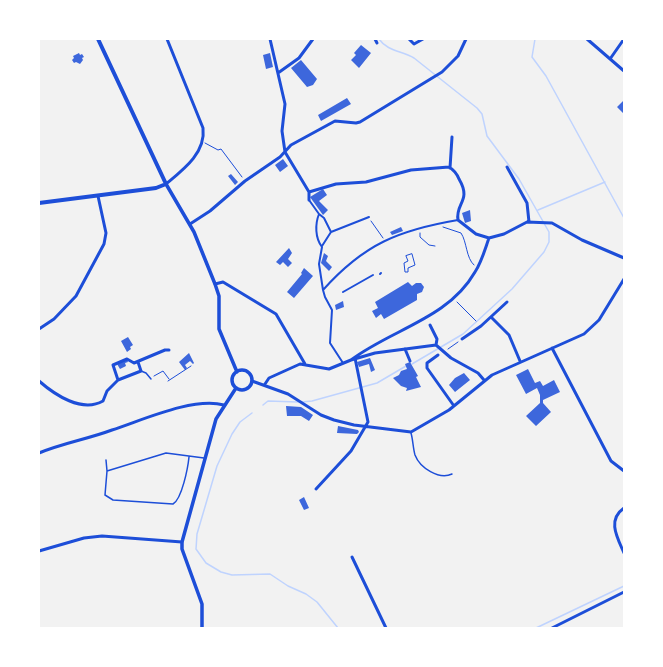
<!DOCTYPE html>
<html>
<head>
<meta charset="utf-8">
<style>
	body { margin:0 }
	#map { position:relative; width:663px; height:667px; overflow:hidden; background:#f2f2f2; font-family:"Alegreya Sans",sans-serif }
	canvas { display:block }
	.frame { position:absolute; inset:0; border:40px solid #fff; pointer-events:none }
</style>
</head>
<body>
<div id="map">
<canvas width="663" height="667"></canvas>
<div class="frame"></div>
</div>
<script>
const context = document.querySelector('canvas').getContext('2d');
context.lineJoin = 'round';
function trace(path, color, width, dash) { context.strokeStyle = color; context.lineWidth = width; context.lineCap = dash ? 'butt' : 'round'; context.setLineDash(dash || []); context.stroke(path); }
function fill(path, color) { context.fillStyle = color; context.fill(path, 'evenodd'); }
trace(new Path2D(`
	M379,39C387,51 402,51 414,58L477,108L482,114L487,136L519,179L549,232V242L544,252L512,289L463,334L412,364
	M535,39L532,57L546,76L624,218
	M538,210L605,182
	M302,402L312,401L377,383L406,366
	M263,405L268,401L298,402
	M252,413L240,422L232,434L217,466L197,534L196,549L206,563L221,572L232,575L270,574L288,586L306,594L317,602L338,628
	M536,628L624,586`), '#bfd3fe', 1.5);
fill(new Path2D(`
	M361,45L371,53L359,68L351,60L356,55L354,53Z
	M79,53L80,55L82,54L84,57L82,58L83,60L80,64L76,62L74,63L72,60L74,58L73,56Z
	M270,53L273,67L266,69L263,55Z
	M301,60L317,79L313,85L307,87L291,68Z
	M347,98L351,104L321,121L318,115Z
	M624,100V114L617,107Z
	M283,159L288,166L280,172L275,165Z
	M231,174L238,182L235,185L228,176Z
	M323,189L327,195L319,201L328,210L323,215L310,197Z
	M470,210L471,221L465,223L462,213Z
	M401,227L403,231L392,235L390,232Z
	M289,248L292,253L288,259L292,263L288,267L283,262L280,265L276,262Z
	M324,253L328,256L326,261L332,267L329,271L321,263Z
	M304,268L313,276L294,298L287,292L302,274L301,273Z
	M408,282L412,286L416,283H421L424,287L422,292L417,294V300L384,319L381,314L376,318L372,311L378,308L375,302Z
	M343,301L344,307L336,310L335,305Z
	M128,337L133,345L130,347L131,349L127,352L121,341Z
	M189,353L194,363L193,364L190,361L185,365L187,368L185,370L179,362Z
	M370,358L375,370L371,372L369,364L359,367L357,362Z
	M127,359L128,362L125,363L126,366L120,369L117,364Z
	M410,362L418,376L416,377L421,387L406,391L407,388L401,386L393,378L399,375L401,371L407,369L405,364Z
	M528,369L535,383L540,381L543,386L554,380L560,392L543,400V403L551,412L536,426L526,416L540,403V395L537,388L526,394L516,375Z
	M464,373L470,380L455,392L449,385L455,378Z
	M286,406L301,407L313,415L309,421L301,416H287Z
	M338,426L358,430L359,432L357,434L337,433Z
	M304,497L309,508L304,510L299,500Z`), '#3d67dc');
trace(new Path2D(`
	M205,143L218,150L221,149L242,177
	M371,221L383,238
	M443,227L461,233C467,242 466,258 474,265
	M420,233V237L429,245L435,246
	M412,254L415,265L408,268V272H405L404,263L408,261L406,256Z
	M457,302L476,321
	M448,349L458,342
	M154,376L163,371L169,379
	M168,381L191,366`), '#1d4ed8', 1);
trace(new Path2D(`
	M141,371L146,373L151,379
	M411,433C413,440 413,448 415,455C420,468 439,480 452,474
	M189,457C188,467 182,499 173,504L113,500L105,495L107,471L166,453L204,458
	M106,460L107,471`), '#1d4ed8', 1.5);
trace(new Path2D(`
	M309,200L319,214C315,224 315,238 322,247L319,264L323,290L325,297L332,310L330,343L343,363
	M319,214L324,218L331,232L322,246
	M331,232L369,217
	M380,274L381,273
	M323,290C364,244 399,230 458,220
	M343,292L373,275`), '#1d4ed8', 2);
trace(new Path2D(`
	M270,39L285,104L282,131L285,152
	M375,39L377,43
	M409,39L414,44L423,39
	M587,39L624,71
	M610,59L624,39
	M278,73L299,58L313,39
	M285,152L309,192
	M507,167L527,203L529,222
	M450,168L452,137
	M166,184C183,170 206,153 203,128L167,39
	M309,192L336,184L366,182L411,170L449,167C454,170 457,174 459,179C472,201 455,203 458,220L476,234L489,238L504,234L527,222L552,223L582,240L624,258
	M309,200V192
	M190,224L210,211L245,181L280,157L291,145L335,121L356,123L360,122L442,72L458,56L466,39
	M215,284L223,282L276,314L305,364
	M491,317L509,335L520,361
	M430,325L437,339L436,345
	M39,329L54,319L76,296L104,244L106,233L98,196
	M462,339L481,326L507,302
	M436,345L451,358L478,373L484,380
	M552,348L611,461L624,471
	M405,349L410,361
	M438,355L427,363V368L454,406
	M351,360C392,329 448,319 475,272C482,261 485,249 489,238
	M118,380L113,365L127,359L134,363L165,350H169
	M39,381C55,395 82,413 103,401L107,391L118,380L141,371L138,362
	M252,381L288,394L321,415L334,420L354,425L411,432L449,410L492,375L584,334L599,320L624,279
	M265,384L269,378L300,364L329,369L351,360L375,353L436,345
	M39,453C63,443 88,439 112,430C143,420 192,397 224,405
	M316,489L351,451L368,422L355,358
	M624,508C607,520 617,537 624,553
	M39,551L84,538L102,536L182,542
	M352,557L386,628
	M552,628L624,592`), '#1d4ed8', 3);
trace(new Path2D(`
	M166,184L194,232L215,284L219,296V329L237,372
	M232 380a10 10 0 1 1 20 0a10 10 0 1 1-20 0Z
	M202,628V604L182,549V542L216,419L236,388`), '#1d4ed8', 3.5);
trace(new Path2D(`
	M39,203L156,188L166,184L98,39`), '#1d4ed8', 4);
</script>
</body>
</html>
